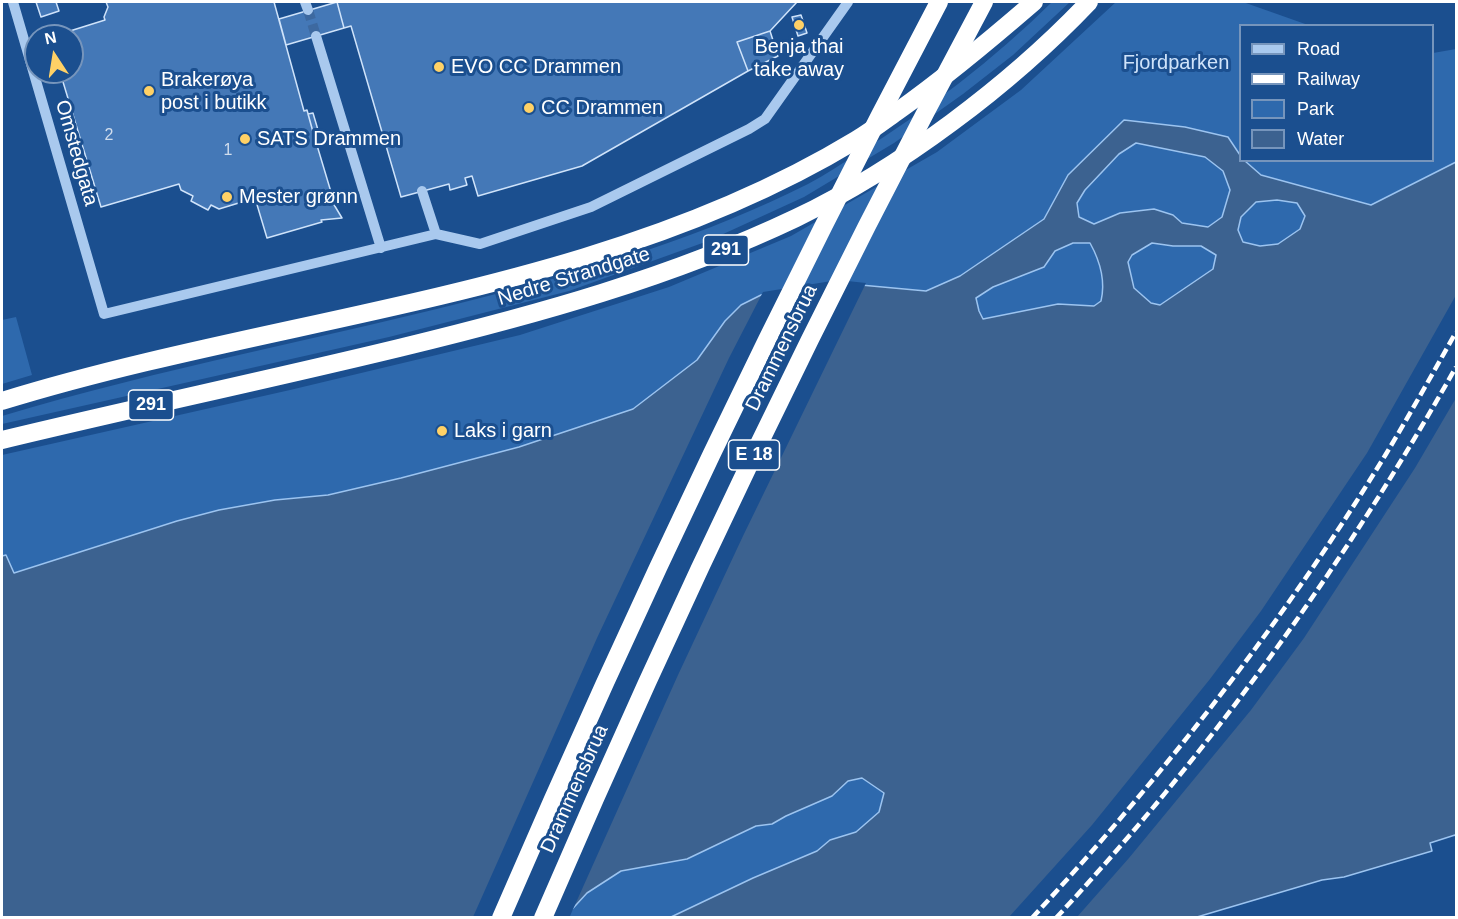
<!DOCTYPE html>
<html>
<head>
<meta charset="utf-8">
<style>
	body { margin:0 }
	#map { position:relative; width:1458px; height:919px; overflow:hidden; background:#1b4f8f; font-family:Arial,sans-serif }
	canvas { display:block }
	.frame { position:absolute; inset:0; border:3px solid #fff; pointer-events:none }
	.legend { position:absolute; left:1239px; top:24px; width:195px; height:138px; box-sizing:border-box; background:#1b4f8f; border:2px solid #7695bc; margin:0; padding:8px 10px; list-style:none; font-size:18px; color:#fff }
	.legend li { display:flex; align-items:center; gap:12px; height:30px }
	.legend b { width:30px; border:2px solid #7695bc }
	.north { position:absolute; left:24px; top:24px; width:60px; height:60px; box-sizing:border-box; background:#1b4f8f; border:2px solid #7695bc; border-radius:50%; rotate:348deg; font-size:16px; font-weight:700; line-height:24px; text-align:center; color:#fff }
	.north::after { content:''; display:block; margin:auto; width:21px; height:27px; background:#ffd166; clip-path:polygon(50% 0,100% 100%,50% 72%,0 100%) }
</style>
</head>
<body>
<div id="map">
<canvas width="1458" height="919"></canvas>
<div class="frame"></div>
<ul class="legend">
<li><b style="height:8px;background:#a9c9ee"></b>Road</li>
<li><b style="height:8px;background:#fff"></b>Railway</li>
<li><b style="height:16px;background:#2e69ad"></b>Park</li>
<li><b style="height:16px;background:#3c6290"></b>Water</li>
</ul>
<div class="north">N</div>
</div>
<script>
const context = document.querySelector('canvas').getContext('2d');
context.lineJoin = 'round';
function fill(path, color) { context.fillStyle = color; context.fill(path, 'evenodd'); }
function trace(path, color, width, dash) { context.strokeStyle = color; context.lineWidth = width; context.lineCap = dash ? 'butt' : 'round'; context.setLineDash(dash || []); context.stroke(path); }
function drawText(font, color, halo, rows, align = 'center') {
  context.font = font + ' Arial,sans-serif'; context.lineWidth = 6; context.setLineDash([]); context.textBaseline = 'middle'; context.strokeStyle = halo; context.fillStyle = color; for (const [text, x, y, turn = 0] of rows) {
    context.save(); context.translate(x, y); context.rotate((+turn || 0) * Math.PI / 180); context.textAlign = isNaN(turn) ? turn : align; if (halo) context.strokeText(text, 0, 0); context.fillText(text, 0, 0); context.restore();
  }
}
fill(new Path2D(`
	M1052,2H1070L1013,55L963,94L894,143L804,197L708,241L569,291L389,337L2,424V416C161,368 327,338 488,296C598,268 707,235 808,184C825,175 841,164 857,154C928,110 993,60 1052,2Z
	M1116,2H1243L1308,25L1240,26V155L1228,137L1185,127L1124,120L1068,175L1044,219L960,276L926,291L900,290L725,321L697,360L633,409L519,447L401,478L328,495L275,501L219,510L177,521L13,573L6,555L2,556V455L290,390L520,335L669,287L791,236L937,152L1021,90Z
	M1456,49V162L1371,205L1261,175L1245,161L1432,160L1433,53Z
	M1136,143L1205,157L1223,171L1230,190L1222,217L1208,227L1182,223L1173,215L1154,209L1120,213L1094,224L1079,217L1077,203L1085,190L1119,154Z
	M1277,200L1297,203L1305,216L1300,229L1278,244L1260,246L1243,242L1238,230L1241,217L1256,202Z
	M1073,243H1090C1100,261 1106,280 1101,301L1094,306L1058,304L983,319L979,311L976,298L993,287L1044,267L1055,251Z
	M1152,243L1173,246H1201L1216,254L1213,269L1160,305L1151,303L1135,288L1128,262L1132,255Z
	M16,317L32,375L2,384V320Z
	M862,778L884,793L879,812L856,832L830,840L817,851L753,878L671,917L565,918L587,893L621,871L687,859L756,826L772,824L786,816L832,796L848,781Z`), '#2e69ad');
const water = new Path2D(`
	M1124,120L1185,127L1228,137L1240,155V160L1245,161L1261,175L1371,205L1456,162V837L1455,835L1430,843L1432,851L1344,877L1322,880L1197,917H671L753,878L817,851L830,840L856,832L879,812L884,793L862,778L848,781L832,796L786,816L772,824L756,826L687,859L621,871L587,893L565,917H2V556L6,555L14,573L177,521L219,510L275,500L328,495L401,478L519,447L633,409L697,360L725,321L741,305L761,295L839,283L926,291L960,276L1044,219L1068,175ZM1136,143L1205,157L1223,171L1230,190L1222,217L1208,227L1182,223L1173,215L1154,209L1120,213L1094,224L1079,217L1077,203L1085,190L1119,154ZM1277,200L1297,203L1305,216L1300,229L1278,244L1260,246L1243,242L1238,230L1241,217L1256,202ZM1073,243H1090C1100,261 1106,280 1101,301L1094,306L1058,304L983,319L979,311L976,298L993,287L1044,267L1055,251ZM1152,243L1173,246H1201L1216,255L1213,269L1160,305L1151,303L1134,288L1128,262L1132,255Z`);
fill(water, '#3c6290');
trace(water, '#9cc4f0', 1.5);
fill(new Path2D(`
	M838,280L866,283L743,536L678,675L570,916L569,918L473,917L597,638L729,358L763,292Z
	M1456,295V398L1415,468L1304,638L1251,710L1129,858L1077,917H1009L1092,825L1210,679L1261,611L1367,453Z`), '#1b4f8f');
const building = new Path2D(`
	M36,2H56L59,11L41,17Z
	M106,2H274L304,111L307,110L313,132L334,202L333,203L342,218L321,220L322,222L267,238L255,198L219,209L211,205L208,210L191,201L193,196L181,190L179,184L101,207L60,72H72V36H54L105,20L104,17L108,7Z
	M337,2H797L770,31L737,42L748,71L582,166L478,196L472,176L465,178L467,185L450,190L449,184L401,197L351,26L344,28Z
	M337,2L344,28L286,45L279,19Z
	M801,15L807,33L798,36L792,17Z
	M770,31L778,56L748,71L737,42Z
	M313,113L318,130L313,132L308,114Z`);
fill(building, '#4478b7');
trace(building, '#cfe3fa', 1.5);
trace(new Path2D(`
	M308,10L316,36`), '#3d69a0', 10, [10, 5]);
trace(new Path2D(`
	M13,2L104,314L436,234L480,244L591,207L749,129L765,119L848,2
	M305,2L308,10
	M316,36L381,248
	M422,191L436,234`), '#a9c9ee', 10);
trace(new Path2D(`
	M2,401C284,314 599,296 856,140C871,131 884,121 898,111C946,77 990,40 1034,2
	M2,440C134,408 267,380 399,348C535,315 670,278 796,218C900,168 1010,85 1089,2`), '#fff', 18);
trace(new Path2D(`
	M1032,918C1164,775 1285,620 1386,454C1410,414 1433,373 1456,332
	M1056,918C1211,751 1345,564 1456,367`), '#fff', 4.5, [10, 4.5]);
trace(new Path2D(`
	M501,918C635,607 781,301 939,2
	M543,918C677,606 824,300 984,2`), '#fff', 18);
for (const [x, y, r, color] of [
	[799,25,6,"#ffd166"],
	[439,67,6,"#ffd166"],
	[149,91,6,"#ffd166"],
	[529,108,6,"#ffd166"],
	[245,139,6,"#ffd166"],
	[227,197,6,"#ffd166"],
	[442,431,6,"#ffd166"]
]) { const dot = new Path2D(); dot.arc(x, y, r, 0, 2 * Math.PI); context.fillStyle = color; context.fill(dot); trace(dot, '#1b4f8f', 2); }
drawText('16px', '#d0dded', null, [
	["2",109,136],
	["1",228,151]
]);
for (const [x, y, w] of [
	[726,250,45],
	[151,405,45],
	[754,455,51]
]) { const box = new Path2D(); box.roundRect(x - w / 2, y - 15, w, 30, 4.5); context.fillStyle = '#1b4f8f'; context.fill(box); trace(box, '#fff', 1.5); }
drawText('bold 18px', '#fff', null, [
	["291",726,250],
	["291",151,405],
	["E 18",754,455]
]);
drawText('20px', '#fff', '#1b4f8f', [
	["Benja thai",799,47,"center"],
	["take away",799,70,"center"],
	["EVO CC Drammen",451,67],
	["Brakerøya",161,80],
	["post i butikk",161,103],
	["CC Drammen",541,108],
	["SATS Drammen",257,139],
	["Mester grønn",239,197],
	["Laks i garn",454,431]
], 'left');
drawText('20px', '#cfe3fa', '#1b4f8f', [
	["Fjordparken",1176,63]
]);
drawText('20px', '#fff', '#1b4f8f', [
	["Omstedgata",76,153,74],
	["Nedre Strandgate",574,277,-17],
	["Drammensbrua",782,348,-64],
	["Drammensbrua",575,789,-66]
]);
</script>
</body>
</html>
